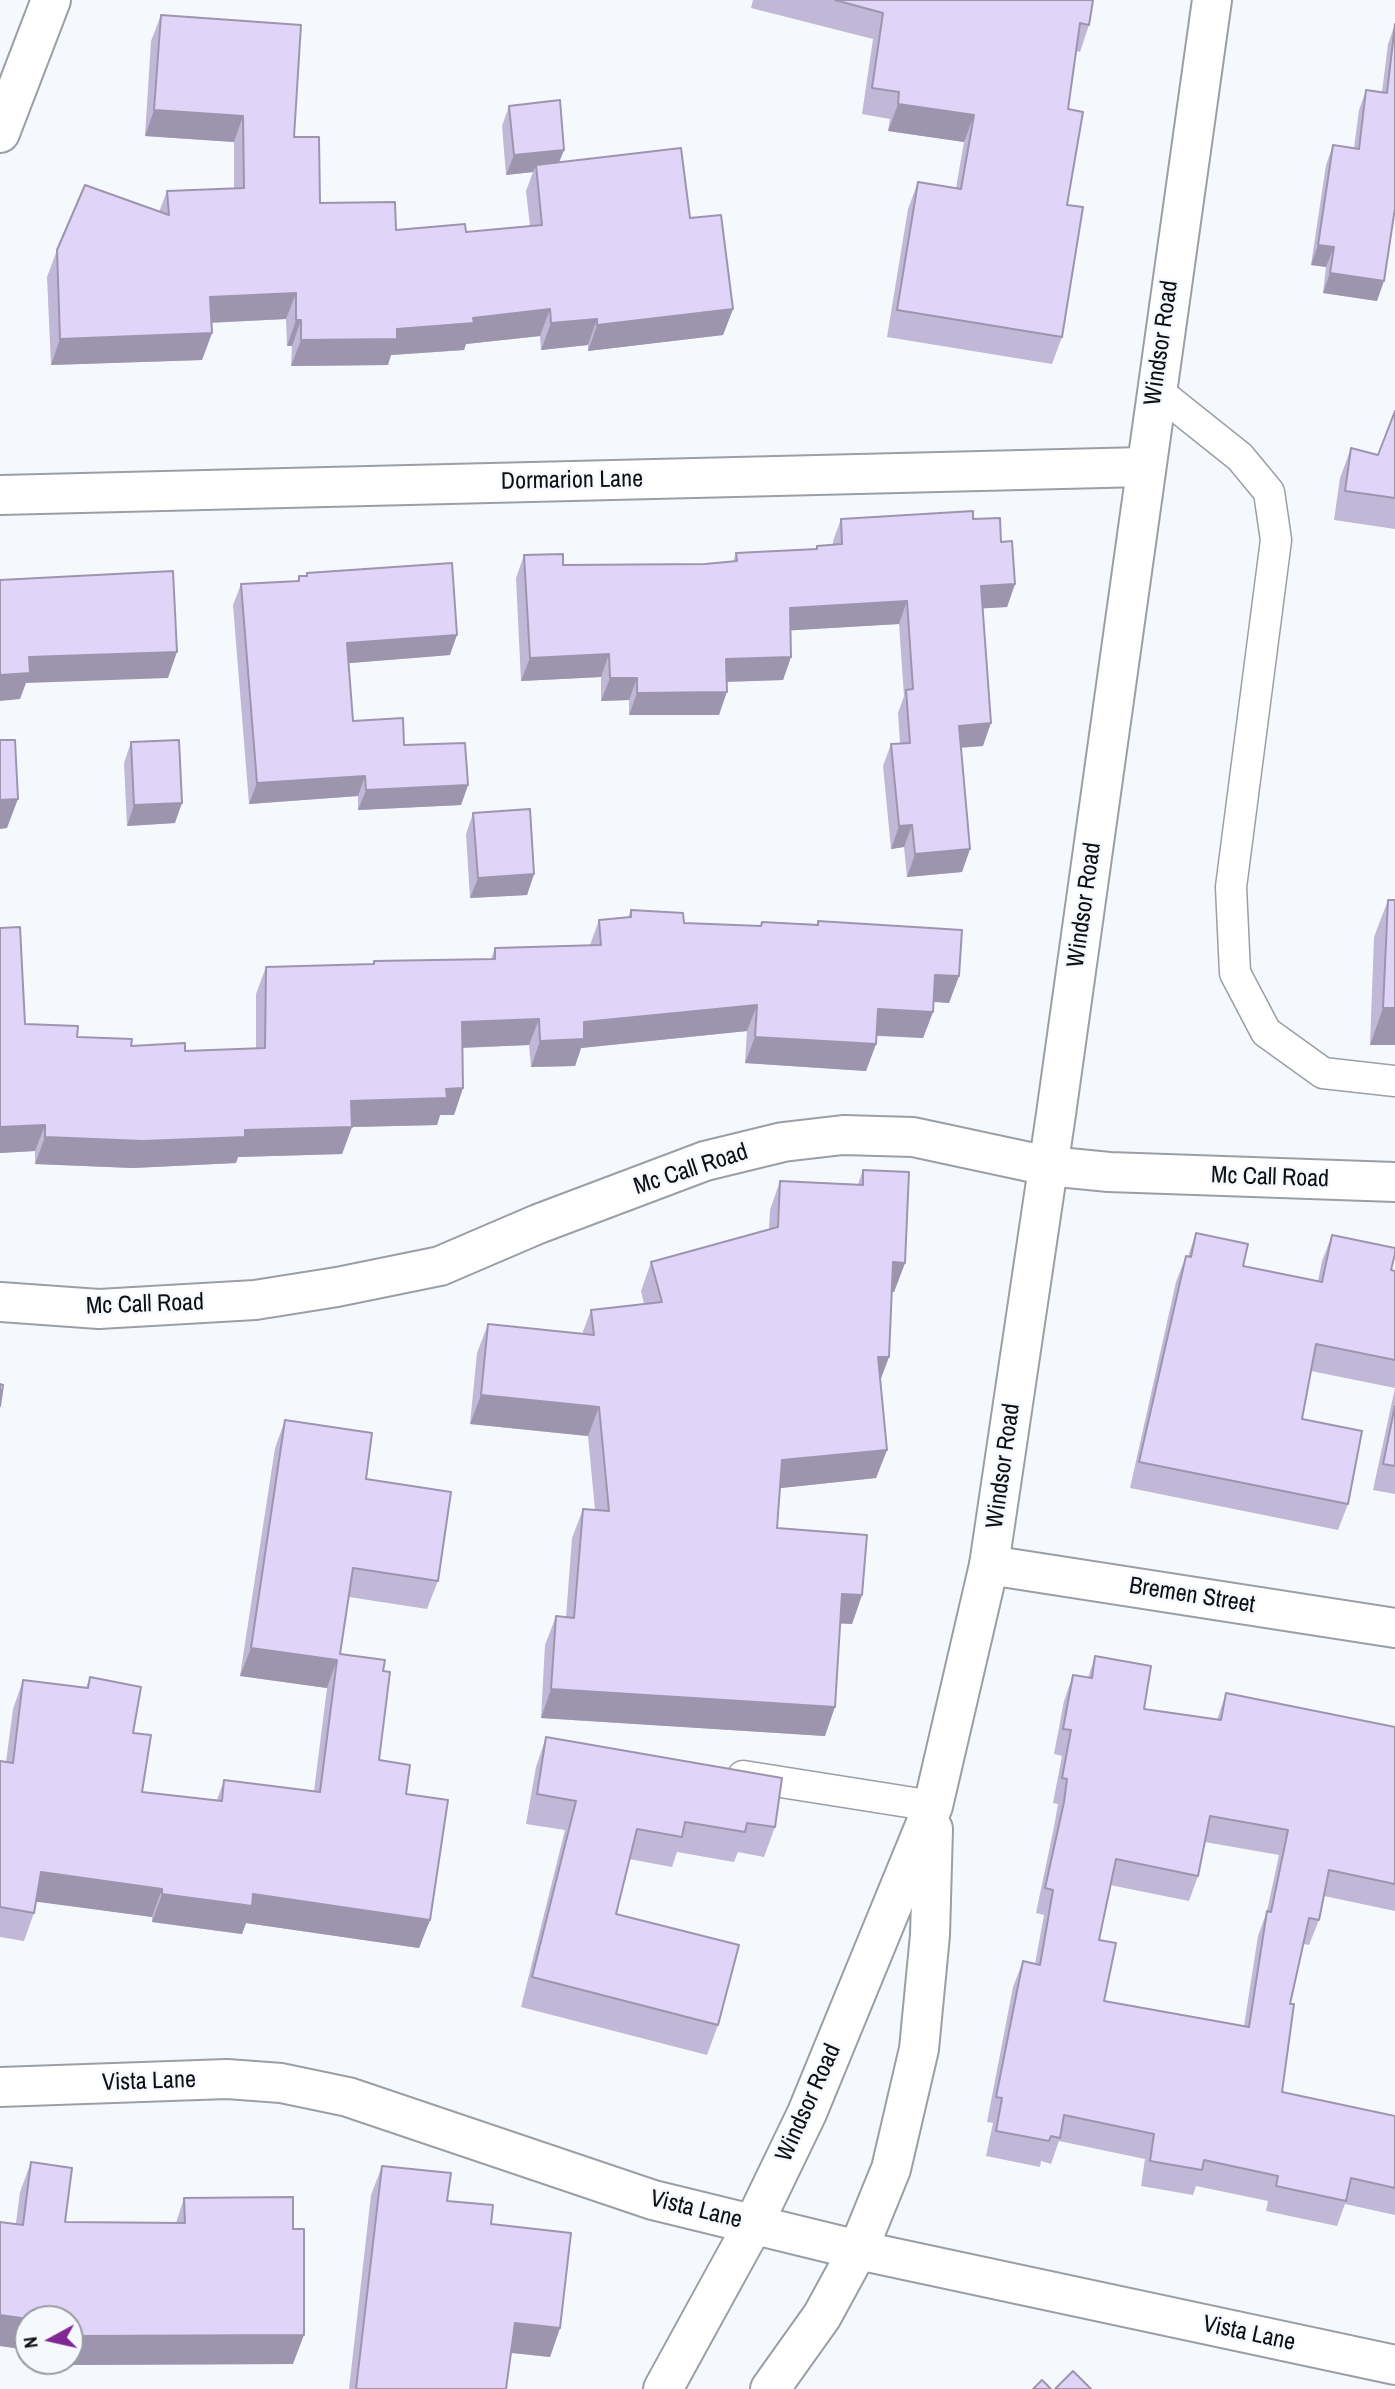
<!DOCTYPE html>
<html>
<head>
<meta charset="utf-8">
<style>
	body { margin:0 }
	#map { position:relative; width:1395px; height:2389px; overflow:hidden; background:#f5f9fe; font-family:"Archivo Narrow",sans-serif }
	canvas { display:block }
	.north { position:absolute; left:14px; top:2305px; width:70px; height:70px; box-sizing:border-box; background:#f5f9fe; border:2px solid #989b9f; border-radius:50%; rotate:262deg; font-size:19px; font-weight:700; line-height:28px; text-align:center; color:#0d0f11 }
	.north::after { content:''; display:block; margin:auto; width:24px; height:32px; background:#812794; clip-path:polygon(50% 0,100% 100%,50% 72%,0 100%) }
</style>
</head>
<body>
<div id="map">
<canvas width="1395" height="2389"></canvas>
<div class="north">N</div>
</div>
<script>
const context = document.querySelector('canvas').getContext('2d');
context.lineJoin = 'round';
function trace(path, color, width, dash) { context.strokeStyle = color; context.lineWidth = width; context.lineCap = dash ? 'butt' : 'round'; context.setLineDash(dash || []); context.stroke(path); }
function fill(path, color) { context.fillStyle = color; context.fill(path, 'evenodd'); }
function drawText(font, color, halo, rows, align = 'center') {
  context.font = font + ' "Archivo Narrow",sans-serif'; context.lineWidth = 5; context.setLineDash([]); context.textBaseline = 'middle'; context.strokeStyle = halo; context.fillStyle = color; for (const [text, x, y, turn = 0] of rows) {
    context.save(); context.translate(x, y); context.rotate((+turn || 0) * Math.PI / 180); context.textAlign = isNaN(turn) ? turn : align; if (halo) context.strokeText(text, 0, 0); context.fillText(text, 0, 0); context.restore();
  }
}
const lane = new Path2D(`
	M1156,390L1240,457L1269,492L1276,540L1231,887L1235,973L1266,1032L1323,1073L1395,1081
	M743,1776L933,1806`);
const street = new Path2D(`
	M0,133L51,0
	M0,495L1144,467
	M0,1302L99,1309L255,1300L337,1287L440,1266L538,1224L705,1161L783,1142L843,1135L913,1137L1048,1166L1109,1172L1395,1182
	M989,1565L1395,1628
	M0,2087L227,2079L281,2083L348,2097L653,2200L858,2250L1395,2365`);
const secondary = new Path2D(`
	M663,2389L753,2225L807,2113L933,1806L989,1565L1056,1114L1212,0
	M770,2389L822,2316L858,2250L891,2169L919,2049L930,1935L933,1829`);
trace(lane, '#9a9fa4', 33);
trace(street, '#9a9fa4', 42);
trace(secondary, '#9a9fa4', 42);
trace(lane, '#fff', 30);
trace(street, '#fff', 38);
trace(secondary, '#fff', 38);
fill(new Path2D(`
	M753,0H1093L1089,25L1080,52L1076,51L1068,109L1067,205L1062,337L1052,364L887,337L908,209L918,182L956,188L964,142L888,131L890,119L862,114L873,39L751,8Z
	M161,15L294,137L320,203L396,230L466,232L530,226L526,191L533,172L506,175L502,126L509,106L564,150L559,162L690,218L733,309L723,335L588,351V345L541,350L540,336L466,344L464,350L391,355L388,365L291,366L292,346H287L286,319L211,323L212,333L202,360L51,365L47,277L57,250L159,212L167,191L234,188V142L145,136L151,41Z
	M1395,24L1377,301L1323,293L1326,267L1311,265L1326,165L1333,145L1354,148L1359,110L1366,90L1382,92L1388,44Z
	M1395,411V529L1334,520L1340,478L1351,448L1378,455Z
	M841,519H973L1001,542L1015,584L1007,607L983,608V746L961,748L970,849L962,872L907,877L904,847L891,849L883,766L891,744L900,743L898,713L904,696L899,624L790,630L791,657L783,680L727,682L719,715H629V700L601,701V677L521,681L516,578L524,555L563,565L705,564L733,562L736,553L815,549L817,546L833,545V541Z
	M307,573L450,655L348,663L353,721L404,745L468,785L461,805L358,810V796L249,804L233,605L241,584L297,581L299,576H306Z
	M131,742L175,823L127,826L124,763Z
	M473,813L534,874L527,895L470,898L466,834Z
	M1388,900H1395V1045H1370L1374,937Z
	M631,910L684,923L760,926L762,922L817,924L818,921L959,976L949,1003L933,1002V1012L923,1038L876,1036V1044L866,1071L745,1063L747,1031L581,1048L575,1066L531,1067L529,1045L463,1048V1088L454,1115H440L437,1125L352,1127L342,1154L238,1157L236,1163L133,1168L35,1164V1151L0,1153V928L25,1024L77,1037L131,1046L185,1051L256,1049V994L266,967L373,964L374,961L491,959L495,948L590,945L599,920L628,917Z
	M863,1170L905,1263L894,1292L892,1291L889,1357L880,1381L887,1450L876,1478L780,1488L777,1528L862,1595L852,1624L840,1623L825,1736L541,1718L545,1645L556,1616L566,1617L572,1538L583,1509L595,1510L588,1436L470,1424L477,1353L488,1324L582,1334L591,1310L644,1304L641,1291L651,1262L769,1230L770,1210L780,1181L858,1184Z
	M1196,1233L1243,1266L1318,1281L1322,1261L1332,1235L1391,1270L1395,1271V1494L1373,1490L1395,1388L1311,1371L1302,1419L1348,1504L1338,1530L1130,1488L1176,1282L1186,1256H1188Z
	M285,1420L366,1479L438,1581L427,1609L349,1597L340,1654L383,1671L379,1760L406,1794L430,1920L419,1948L246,1923L242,1934L152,1922V1917L36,1901L34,1913L24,1941L0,1937V1761L6,1762L13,1709L23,1680L86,1688L90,1677L133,1733L142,1792L217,1800L224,1780L314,1791L327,1688L240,1676L275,1448Z
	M1095,1656L1144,1709L1217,1720L1226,1693L1395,1727V1911L1324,1896L1319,1920L1309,1945L1304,1944L1290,2004L1282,2092L1395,2116V2215L1345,2204L1337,2226L1266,2211L1268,2201L1196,2186L1193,2195L1141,2186L1145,2159L1059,2141L1051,2164L1041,2161L1040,2167L986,2156L993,2123L987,2122L1013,1987L1023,1961L1035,1964L1044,1915L1036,1913L1054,1827L1058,1804L1053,1803L1062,1756L1054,1754L1064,1701L1073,1675L1088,1678ZM1205,1842L1279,1855L1267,1911L1258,1936L1244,2026L1104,2001L1099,1940L1110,1885L1189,1901L1198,1876Z
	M546,1737L775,1827L764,1857L738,1852L734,1862L677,1852L672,1867L629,1859L616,1914L718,2025L707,2055L521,2007L565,1830L526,1824L536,1767Z
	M31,2162L65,2222L176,2223L184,2198L293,2364L65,2365V2361H70V2319H28V2350L0,2346L20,2192Z
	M382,2166L491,2224L560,2328L550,2357L511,2353L506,2389H349L371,2195Z`), '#c1b7d6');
fill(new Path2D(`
	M898,104L974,115L964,142L888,131Z
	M154,110L243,116L234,142L145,136Z
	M564,150L556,170L536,165L533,172L506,175L514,155Z
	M1318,245L1334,247L1326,267L1311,265Z
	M1330,273L1384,281L1377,301L1323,293Z
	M296,293L286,319L201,323L210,297Z
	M550,309L540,336L466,344L464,350L391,355L388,365L291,366L301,340L473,318Z
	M733,309L723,335L588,351L597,325Z
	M597,319L588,345L541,350L551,323Z
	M296,320H301L292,346H287Z
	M212,333L202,360L51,365L60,339Z
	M1015,584L1007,607L973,609L981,586Z
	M907,601L899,624L781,631L790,608Z
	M457,635L450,655L339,664L347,643Z
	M177,652L168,678L26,683L20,699L0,701V675L29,657Z
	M609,654L601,677L521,681L530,658Z
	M791,657L783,680L718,682L726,659Z
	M610,678H637L629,700L601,701Z
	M727,692L719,715H629L637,693Z
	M991,723L983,746L951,748L959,726Z
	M365,776L358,796L249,804L257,783Z
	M468,785L461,805L358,810L366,790Z
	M18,799L7,828L0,829V800Z
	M182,803L175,823L127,826L134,805Z
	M912,825L904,847L891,849L899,826Z
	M970,849L962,872L907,877L915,854Z
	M534,874L527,895L470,898L478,878Z
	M935,975L959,976L949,1003L925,1001Z
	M757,1005L747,1031L581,1048L575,1066L531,1067L540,1041L584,1022Z
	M1383,1008H1395V1045H1370Z
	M878,1009L933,1012L923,1038L868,1035Z
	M539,1019L529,1045L453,1048L462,1022Z
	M755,1037L876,1044L866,1071L745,1063Z
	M463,1088L454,1115H440L437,1125L352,1127L342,1154L238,1157L236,1163L133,1168L35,1164L45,1137L245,1130L351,1101L446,1089Z
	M45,1125L35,1151L0,1153V1127Z
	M893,1262L905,1263L894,1292L882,1291Z
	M878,1357H889L878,1386Z
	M481,1395L599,1407L588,1436L470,1424Z
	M887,1450L876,1478L772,1489L782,1460Z
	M842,1594L862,1595L852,1624L831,1623Z
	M251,1648L337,1660L327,1688L240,1676Z
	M551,1689L835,1707L825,1736L541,1718Z
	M41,1872L162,1889L152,1917L31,1901Z
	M162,1894H253L430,1920L419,1948L246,1923L242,1934L152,1922Z
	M0,2315L28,2319V2350L0,2346Z
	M515,2323L560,2328L550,2357L504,2352Z
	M70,2325L77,2326L70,2345Z
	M304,2335L293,2364L65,2365L66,2361H70V2350L75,2336Z`), '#9d95ae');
const building = new Path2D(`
	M835,0H1093L1089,25L1080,23L1068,109L1083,112L1067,205L1083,207L1062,337L897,310L918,182L961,189L974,115L898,104L899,92L872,88L883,13Z
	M161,15L301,25L294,137H319L320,203L395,202L396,230L465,224L466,232L542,225L536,165L681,148L690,218L721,215L733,309L597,325V319L551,323L550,309L473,318L474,323L397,329V339L301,340V320H296V293L210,297L212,333L60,339L57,250L85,185L169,215L167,191L244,188L243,116L154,110Z
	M1395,24V208L1384,281L1330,273L1334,247L1318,245L1333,145L1359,149L1366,90L1387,93Z
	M560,100L564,150L514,155L509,106Z
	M1395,411V498L1345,491L1351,448L1378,455Z
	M973,511V519L1000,518L1001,542L1012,541L1015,584L981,586L991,723L959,726L970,849L915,854L912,825L899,826L891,744L910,743L906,690L913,689L907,601L790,608L791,657L726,659L727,692L637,693V678H610L609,654L530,658L524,555L563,554V565L705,564L737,561L736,553L817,549V546L842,544L841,519Z
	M452,563L457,635L347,643L353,721L403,718L404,745L465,743L468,785L366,790L365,776L257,783L241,584L299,581V576H307V573Z
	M173,571L177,652L29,657L30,673L0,675V580Z
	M0,740H15L18,799L0,800Z
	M179,740L182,803L134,805L131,742Z
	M530,809L534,874L478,878L473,813Z
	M1388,900H1395V1008H1383Z
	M631,910L683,913L684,923L761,926L762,922L818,925V921L962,930L959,976L935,975L933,1012L878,1009L876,1044L755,1037L757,1005L584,1022V1039L540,1041L539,1019L462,1022L463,1088L446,1089L447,1098L351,1101L352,1127L245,1130V1137L143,1141L45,1137V1125L0,1127V928L20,927L25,1024L78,1026L77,1037L132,1039L131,1046L185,1043V1051L265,1048L266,967L374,964V961L495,959V948L601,945L599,920L631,917Z
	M863,1170L909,1172L905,1263L893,1262L889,1357H878L887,1450L782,1460L777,1528L867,1535L862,1595L842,1594L835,1707L551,1689L556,1616L574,1618L583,1509L609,1511L599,1407L481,1395L488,1324L594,1335L591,1310L662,1302L651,1262L778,1227L780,1181L863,1185Z
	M1196,1233L1248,1244L1243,1266L1322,1282L1332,1235L1395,1248V1254L1391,1270L1395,1271V1360L1316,1344L1302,1419L1362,1431L1348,1504L1139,1462L1186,1256L1191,1257Z
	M0,1384L3,1385L0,1406Z
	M1395,1406V1466L1383,1464Z
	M285,1420L372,1433L366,1479L451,1492L438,1581L353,1568L340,1654L385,1660L383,1671L390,1672L379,1760L410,1765L406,1794L448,1800L430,1920L253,1894L252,1906L162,1894V1889L41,1872L34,1913L0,1907V1761L13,1763L23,1680L88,1688L90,1677L141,1687L133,1733L151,1735L142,1792L222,1801L224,1780L320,1792L337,1660L251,1648Z
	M1095,1656L1151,1666L1144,1709L1221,1720L1226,1693L1395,1727V1884L1329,1870L1319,1920L1309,1918L1290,2004H1294L1282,2092L1395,2116V2188L1351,2178L1346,2201L1276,2186L1278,2176L1204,2160L1202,2170L1150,2161L1154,2134L1064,2115L1060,2138L1051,2136L1049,2141L996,2131L1002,2098L996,2097L1023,1961L1040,1965L1053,1890L1045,1888L1064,1802L1067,1779L1062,1778L1071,1730L1063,1729L1073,1675L1092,1678ZM1210,1816L1288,1830L1271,1912L1267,1911L1249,2027L1104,2001L1116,1943L1099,1940L1116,1859L1198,1876Z
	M546,1737L782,1778L775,1827L747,1823L745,1832L685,1822L682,1837L637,1829L616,1914L739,1945L718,2025L532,1977L576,1801L537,1794Z
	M31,2162L72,2168L65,2222L185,2223L184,2198L293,2197V2229H304V2335L75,2336L77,2326L70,2325V2319H28L0,2315V2222L23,2225Z
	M382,2166L451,2173L447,2201L493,2205L491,2224L571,2233L560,2328L515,2323L506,2389H356Z
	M1073,2371L1091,2389H1055Z
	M1042,2380L1051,2389H1033Z`);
fill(building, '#e0d5f9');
trace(building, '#9d95ae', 2);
drawText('24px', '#0d0f11', '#f5f9fe', [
	["Windsor Road",1162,343,-82],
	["Dormarion Lane",572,481,-1],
	["Windsor Road",1085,905,-82],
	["Mc Call Road",691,1170,-18],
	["Mc Call Road",1270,1178,2],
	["Mc Call Road",145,1305,-2],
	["Windsor Road",1004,1466,-82],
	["Bremen Street",1192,1596,9],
	["Vista Lane",149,2082,-2],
	["Windsor Road",809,2103,-66],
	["Vista Lane",696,2210,14],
	["Vista Lane",1249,2334,12]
]);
</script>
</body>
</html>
